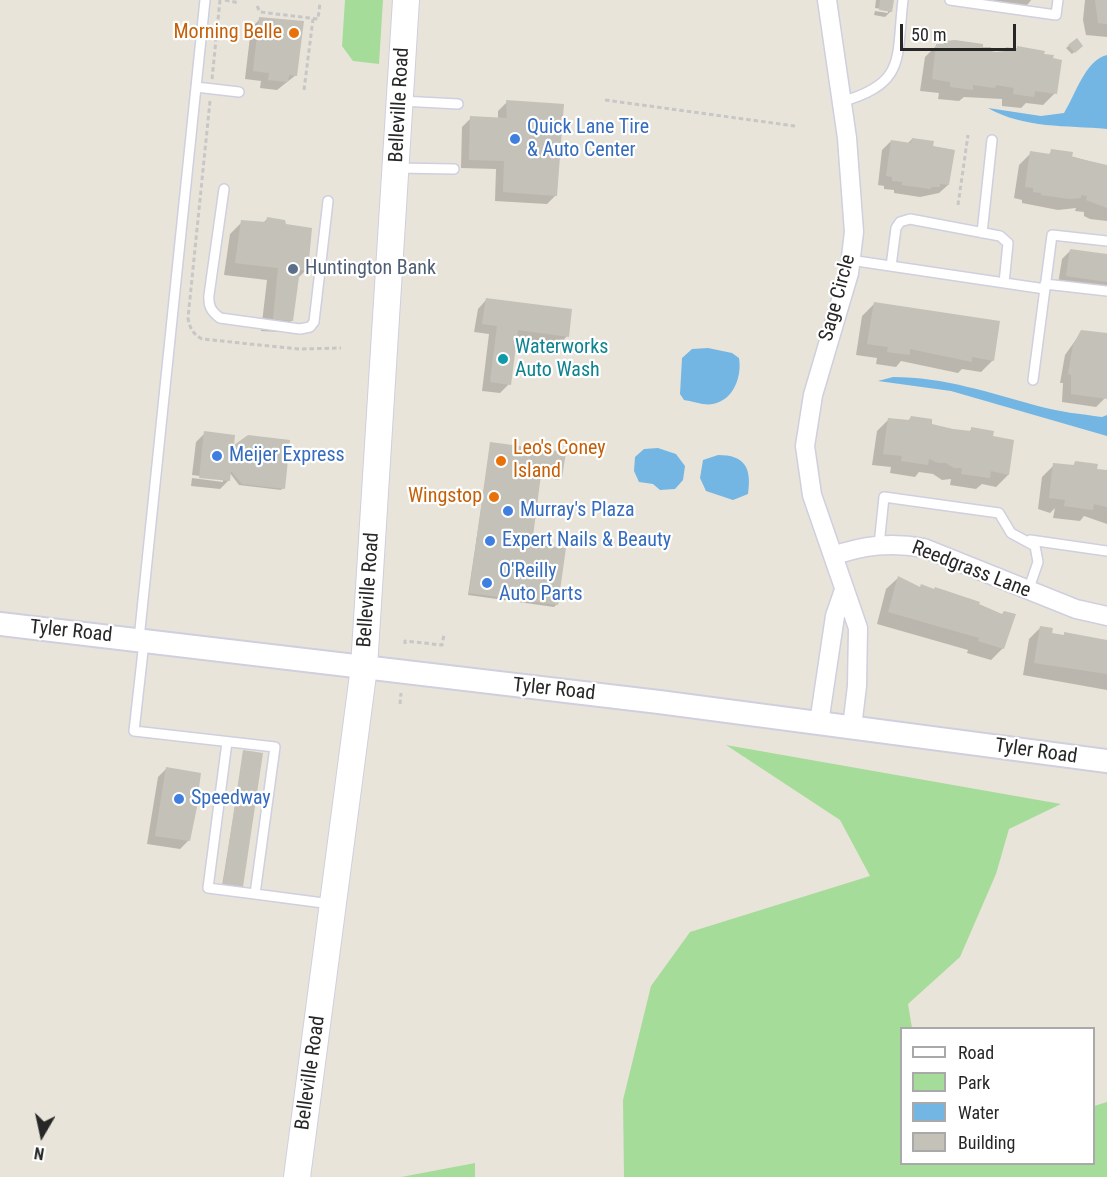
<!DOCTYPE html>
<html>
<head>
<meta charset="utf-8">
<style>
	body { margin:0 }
	#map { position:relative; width:1107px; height:1177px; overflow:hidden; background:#e9e4d9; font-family:"Roboto Condensed",sans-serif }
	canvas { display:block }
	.legend { position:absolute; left:900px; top:1027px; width:195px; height:138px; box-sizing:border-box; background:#fff; border:2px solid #a9a9a9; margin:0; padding:8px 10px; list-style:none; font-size:18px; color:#272727 }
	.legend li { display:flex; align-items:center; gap:12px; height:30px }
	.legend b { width:30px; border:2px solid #a9a9a9 }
	.north { position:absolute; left:12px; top:1105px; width:60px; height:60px; -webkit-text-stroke:4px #fff; paint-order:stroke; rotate:189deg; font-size:16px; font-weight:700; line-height:24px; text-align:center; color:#272727 }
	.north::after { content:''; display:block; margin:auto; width:21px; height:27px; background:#272727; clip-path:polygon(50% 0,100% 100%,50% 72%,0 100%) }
	.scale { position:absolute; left:900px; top:24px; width:116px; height:27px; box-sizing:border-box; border:3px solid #272727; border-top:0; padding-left:8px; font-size:18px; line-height:21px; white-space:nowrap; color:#272727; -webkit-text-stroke:4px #fff; paint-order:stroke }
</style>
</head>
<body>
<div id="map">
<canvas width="1107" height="1177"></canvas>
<ul class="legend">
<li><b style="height:8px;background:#fff"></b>Road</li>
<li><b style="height:16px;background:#a6dc99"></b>Park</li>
<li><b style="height:16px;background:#73b6e4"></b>Water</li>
<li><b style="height:16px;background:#c4c1b9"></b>Building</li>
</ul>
<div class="north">N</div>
<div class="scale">50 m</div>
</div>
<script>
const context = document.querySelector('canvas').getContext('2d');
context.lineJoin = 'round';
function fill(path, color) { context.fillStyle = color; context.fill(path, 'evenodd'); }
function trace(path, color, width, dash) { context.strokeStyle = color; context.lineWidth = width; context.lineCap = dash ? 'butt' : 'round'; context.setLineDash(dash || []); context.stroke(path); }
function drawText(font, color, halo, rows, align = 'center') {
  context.font = font + ' "Roboto Condensed",sans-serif'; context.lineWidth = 4.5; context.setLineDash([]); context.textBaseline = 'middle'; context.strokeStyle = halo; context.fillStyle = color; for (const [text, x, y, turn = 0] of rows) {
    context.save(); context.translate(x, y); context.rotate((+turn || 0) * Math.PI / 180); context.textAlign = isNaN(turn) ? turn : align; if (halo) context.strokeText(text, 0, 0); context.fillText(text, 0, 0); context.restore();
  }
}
fill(new Path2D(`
	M345,0H383L379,64L353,61L342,46Z
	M726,745L1061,804L1009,829L996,874L960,957L908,1004L912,1028H902V1164H1094V1106L1107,1102V1177H624L623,1100L651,986L690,932L870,876L840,820Z
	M475,1163V1177H401Z`), '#a6dc99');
fill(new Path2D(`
	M1107,55V129C1066,125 1025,129 988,108L1041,116L1064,113C1075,96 1085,60 1107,55Z
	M708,348L732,353L739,358C742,376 734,400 713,404C705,406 692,401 684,400L680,394L682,358L692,349Z
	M893,377C944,377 990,393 1038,406C1059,412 1081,414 1102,417L1107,415V436L951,391L878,381Z
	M658,448L676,454L685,466L683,480L675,489L660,490L653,484L639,482L634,471L635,457L644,449Z
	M718,455C745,455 752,468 748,494L733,500L706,491L700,478L703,460Z`), '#73b6e4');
fill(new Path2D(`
	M876,0H892L891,11L885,17L874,15L875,11L888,13V10L875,8Z
	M943,0H1031L1022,12Z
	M1085,0H1107V37L1086,35L1083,20Z
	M260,19L296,75L277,90L260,88L261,81L245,79L251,28Z
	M1076,40L1081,46L1072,54L1066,48Z
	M945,42L989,52H1003L1006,49L1017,48L1055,93L1043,105L1026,103L1021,108L1002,106V99L964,97L959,101L938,99L939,93L920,91L925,57L937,45L942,46Z
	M507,102L556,195L547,204L495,201L496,169L461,168L462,127L471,118L498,119V111Z
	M912,139L932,148L948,185L939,193L920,197L894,193V190L884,189V186L878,185L882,150L891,141L907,144Z
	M1052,151L1107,166V221L1090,219L1084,216V212L1075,211L1076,208L1058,210L1022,203V200L1014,198L1019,165L1031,153L1048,155Z
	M267,219L306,270L297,279L292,320L280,332L261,331L267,280L224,275L230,234L242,222L263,223Z
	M1071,250L1107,256V292L1058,284L1062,259Z
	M486,300L567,336L559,345L515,339L509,384L500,393L482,391L489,334L474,332L478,309Z
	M874,304L993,360L981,372L962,369L958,373L901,361L896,367L876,364L877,358L856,355L862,316Z
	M1082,331L1107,335L1105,398L1096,407L1062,402L1063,383H1060L1065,355Z
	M911,418L930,425L968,432L972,429L991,437L1013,441L1008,475L996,487L982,484L976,489L950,485L951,479L942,480L933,474L919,472L915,477L890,473L891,467L872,465L877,431L889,419L907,421Z
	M205,433L232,449L283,488L281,490L239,485L230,473L229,480L220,489L191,486L192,478L223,482V479L192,475L196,442Z
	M491,443L561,477L559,480L539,477L530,545L557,604L554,607L468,595Z
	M1075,463L1107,472V524L1084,516L1080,521L1053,518L1055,508L1050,513L1038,509L1042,477L1054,465L1072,467Z
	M898,578L1003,648L991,660L967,653L968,650L877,624L886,589Z
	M1041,627L1050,634L1107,641V690L1023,675L1029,639Z
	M244,751L242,887L239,889L222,886Z
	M166,769L189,840L180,849L147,844L158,777Z`), '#0003');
fill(new Path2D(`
	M880,0H894L892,12L879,10Z
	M1095,0H1107V24L1098,23Z
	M259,17L304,21L297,76L289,75L288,82L268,80L269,73L253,71Z
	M1077,38L1083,46L1075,53L1068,45Z
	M955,40L983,44V47H991V51L996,52L1005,51L1006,47L1017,49V46L1045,51L1044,54L1054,55L1053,58L1062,60L1057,94L1035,91L1034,97L1013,94L1014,88L996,85L995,88L973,85V90L950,87V82L932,79L936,44H944L945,41Z
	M506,100L564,104L557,196L503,192L504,161L469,160L470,116L507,118Z
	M912,138L934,141L933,146L955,150L949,185L940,184V187H931V189L902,185V182L892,181V177L886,176L891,140L911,143Z
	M1051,149L1073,152L1072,157L1107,165V208L1086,200L1087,196L1081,195V198L1070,199L1041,195V193L1033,192V188L1025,187L1030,151L1050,154Z
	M267,217L285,220L286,224L312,228L308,271L300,270L293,321L273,319L278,268L235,263L241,220L266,222Z
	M1070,249L1107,254V282L1066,276Z
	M486,298L572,309L569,337L518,330L511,385L490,382L497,326L482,324Z
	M874,302L1000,321L994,361L972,357V362L910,349V355L887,352L888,347L867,344Z
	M1081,330L1107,333V399L1071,394V375L1068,374L1073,345Z
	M911,416L932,419V424L953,429L971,431V427L994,431L993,436L1014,440L1009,475L991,471L990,478L961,474L962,468H954L946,463H938L929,459L928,465L901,461L902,456L883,454L888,418L909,420Z
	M204,431L235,435L234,445L248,435L290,440L285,489L242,484L231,471L230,481L199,478Z
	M490,442L566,452L562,478L541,475L532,544L566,548L558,605L469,593Z
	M1075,461L1098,464L1097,469L1107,470V507L1094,504L1093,510L1064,506L1065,500L1049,498L1053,463L1074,465Z
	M898,576L920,587L921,584L934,589L935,587L980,602L979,604L1002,614L1004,611L1016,614L1004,649L978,641L979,638L888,612Z
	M1040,626L1053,628L1052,633L1064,635V632L1107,640V674L1034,663Z
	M243,750L263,753L243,887L223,884Z
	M166,767L201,773L199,788H201L190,841L155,836Z`), '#c4c1b9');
const service = new Path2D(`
	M950,0L1056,15L1058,0
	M196,87L239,92
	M401,101L458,104
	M841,102C907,83 896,59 903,0
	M396,168L454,169
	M224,189L209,295C208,306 211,311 220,318L300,329L310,327L314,322L328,201
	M982,233L992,140
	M850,260L1045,289
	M891,266L896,228L900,222L910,219L1000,236L1008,243L1004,283
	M1045,284L1107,291
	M1033,380L1052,235L1107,241
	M1030,540L1107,551
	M879,545L884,497L999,513L1011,533L1035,546L1038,562L1028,591
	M139,639L205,0
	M144,642L134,731L275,747L255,894L331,904
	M227,742L208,888L255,894`);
const minor = new Path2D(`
	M827,0L847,138L854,232L849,273L813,395L805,446L812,495L858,628L857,686L852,727
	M833,556C864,545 891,542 924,548L1076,609L1107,616
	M819,723L835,616L844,590`);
const tertiary = new Path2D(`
	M0,624L659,702L1107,761`);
const secondary = new Path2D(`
	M297,1177L364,667L406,0`);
trace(service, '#cfcfdf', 12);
trace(minor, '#cfcfdf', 21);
trace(tertiary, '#cfcfdf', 26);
trace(secondary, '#cfcfdf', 28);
trace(new Path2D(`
	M225,0L239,3
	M257,6L260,12L318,19L320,3
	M212,79L220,0
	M304,90L313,19
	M605,100L795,126
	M210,101L188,318C190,329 193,334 202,339L299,349L341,348
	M958,205L968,135
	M405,644V641L442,645L444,635
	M400,704L401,693`), '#c7c7c7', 3, [4.5, 3]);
trace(service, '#fff', 9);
trace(minor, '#fff', 18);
trace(tertiary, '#fff', 22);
trace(secondary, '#fff', 26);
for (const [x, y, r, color] of [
	[294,33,6,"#e8710a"],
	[515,139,6,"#3f7fe0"],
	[293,269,6,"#5c6f8a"],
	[503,359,6,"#0f9aa8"],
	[217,456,6,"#3f7fe0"],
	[501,461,6,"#e8710a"],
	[494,497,6,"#e8710a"],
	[508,511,6,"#3f7fe0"],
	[490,541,6,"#3f7fe0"],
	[487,583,6,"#3f7fe0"],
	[179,799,6,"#3f7fe0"]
]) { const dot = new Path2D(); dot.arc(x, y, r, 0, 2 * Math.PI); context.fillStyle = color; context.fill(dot); trace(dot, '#fff', 2); }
drawText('20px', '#c56008', '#fff', [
	["Morning Belle",282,33],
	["Leo's Coney",513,449,"left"],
	["Island",513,472,"left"],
	["Wingstop",482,497]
], 'right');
drawText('20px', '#272727', '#fff', [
	["Belleville Road",400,105,-87],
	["Sage Circle",838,298,-75],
	["Reedgrass Lane",971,570,21],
	["Belleville Road",369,590,-86],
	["Tyler Road",71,632,6],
	["Tyler Road",554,690,6],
	["Tyler Road",1036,752,8],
	["Belleville Road",311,1073,-82]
]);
drawText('20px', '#366cbe', '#fff', [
	["Quick Lane Tire",527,128],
	["& Auto Center",527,151],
	["Meijer Express",229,456],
	["Murray's Plaza",520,511],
	["Expert Nails & Beauty",502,541],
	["O'Reilly",499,572],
	["Auto Parts",499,595],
	["Speedway",191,799]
], 'left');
drawText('20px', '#4e5e75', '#fff', [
	["Huntington Bank",305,269]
], 'left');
drawText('20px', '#0d838f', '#fff', [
	["Waterworks",515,348],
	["Auto Wash",515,371]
], 'left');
</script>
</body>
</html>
